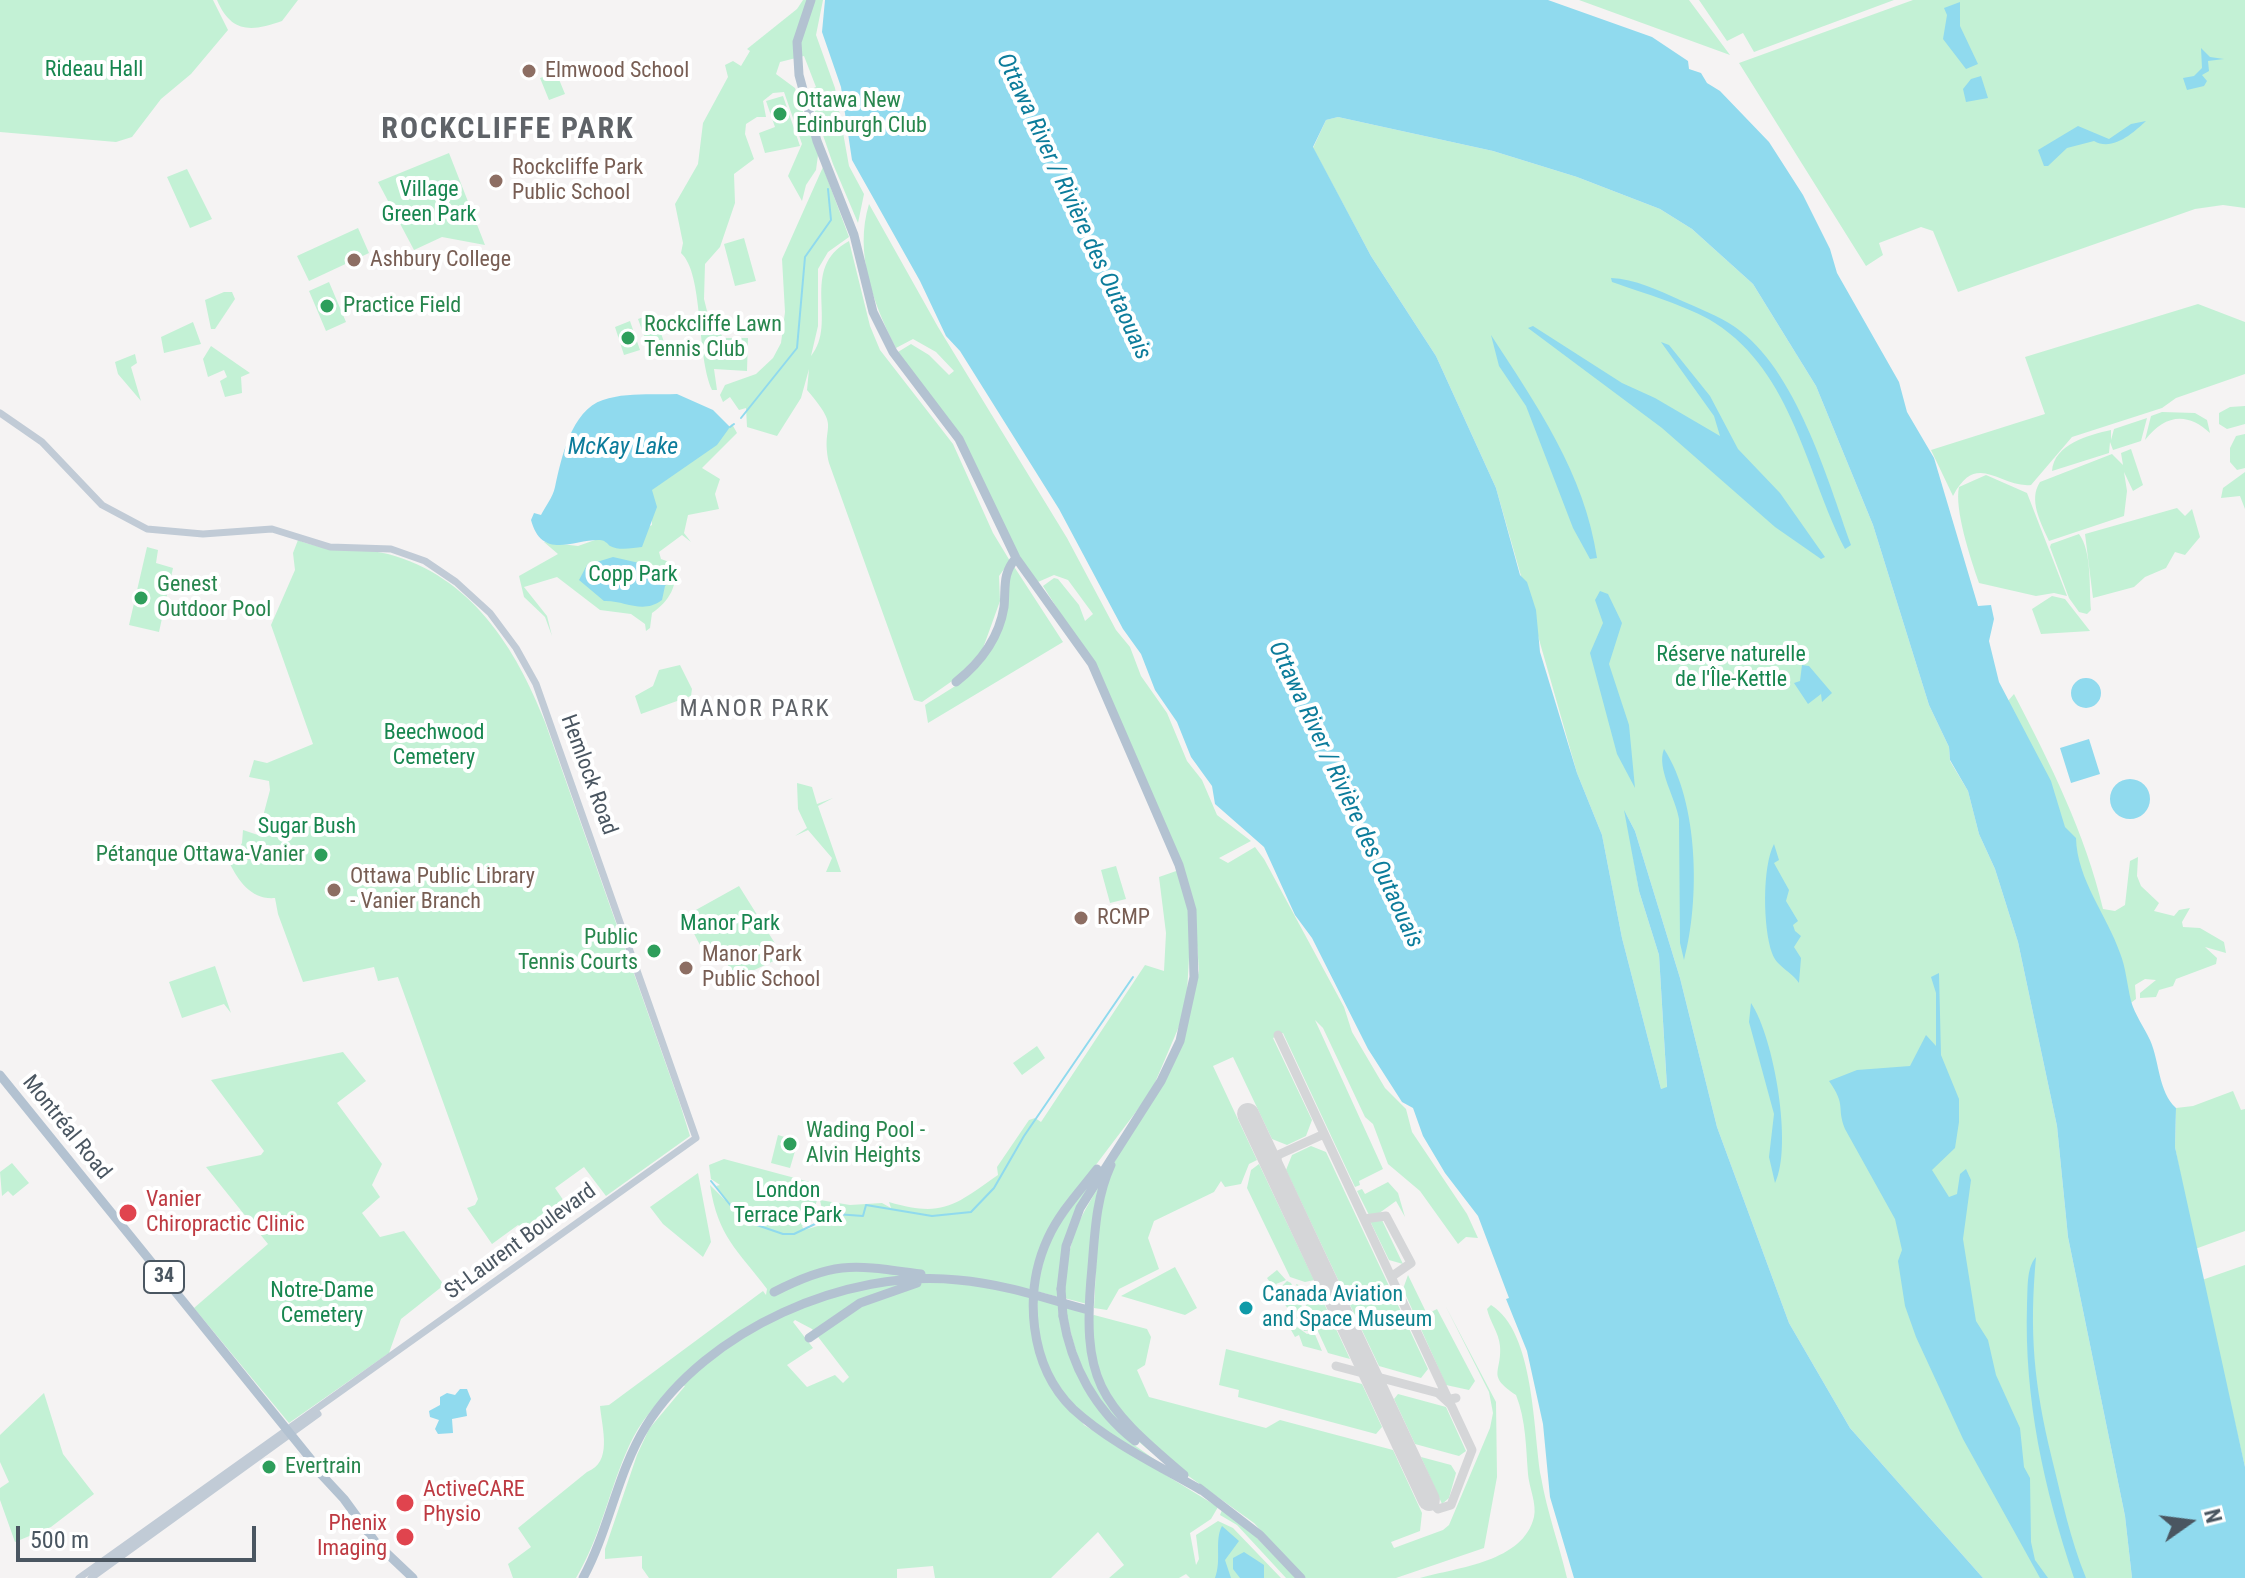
<!DOCTYPE html>
<html>
<head>
<meta charset="utf-8">
<style>
	body { margin:0 }
	#map { position:relative; width:2245px; height:1578px; overflow:hidden; background:#f5f3f3; font-family:"Roboto Condensed",sans-serif }
	canvas { display:block }
	.north { position:absolute; left:2149px; top:1482px; width:80px; height:80px; -webkit-text-stroke:6px #fff; paint-order:stroke; rotate:76deg; font-size:22px; font-weight:700; line-height:32px; text-align:center; color:#4a5661 }
	.north::after { content:''; display:block; margin:auto; width:28px; height:36px; background:#4a5661; clip-path:polygon(50% 0,100% 100%,50% 72%,0 100%) }
	.scale { position:absolute; left:16px; top:1526px; width:240px; height:36px; box-sizing:border-box; border:4px solid #4a5661; border-top:0; padding-left:10px; font-size:24px; line-height:28px; white-space:nowrap; color:#4a5661; -webkit-text-stroke:6px #fff; paint-order:stroke }
</style>
</head>
<body>
<div id="map">
<canvas width="2245" height="1578"></canvas>
<div class="north">N</div>
<div class="scale">500 m</div>
</div>
<script>
const context = document.querySelector('canvas').getContext('2d');
context.lineJoin = 'round';
function fill(path, color) { context.fillStyle = color; context.fill(path, 'evenodd'); }
function trace(path, color, width, dash) { context.strokeStyle = color; context.lineWidth = width; context.lineCap = dash ? 'butt' : 'round'; context.setLineDash(dash || []); context.stroke(path); }
function drawText(font, color, halo, rows, align = 'center') {
  context.font = font + ' "Roboto Condensed",sans-serif'; context.lineWidth = 8; context.setLineDash([]); context.textBaseline = 'middle'; context.strokeStyle = halo; context.fillStyle = color; for (const [text, x, y, turn = 0] of rows) {
    context.save(); context.translate(x, y); context.rotate((+turn || 0) * Math.PI / 180); context.textAlign = isNaN(turn) ? turn : align; if (halo) context.strokeText(text, 0, 0); context.fillText(text, 0, 0); context.restore();
  }
}
fill(new Path2D(`
	M0,0H213L228,30L191,74L161,99L132,137L116,142L0,132Z
	M217,0H298L282,21C251,32 231,33 217,0Z
	M803,0H823L816,35L835,88L849,166L864,194L858,223L833,164L809,95V90L816,87L804,56L780,62L776,74L795,88L818,155L816,170L806,185L802,201L788,176L802,144L784,92L773,93L763,101L766,117H757L746,124L745,134L754,159L734,174L735,203L720,247L705,264L704,299L710,323L724,338H748L747,371L714,369L717,390H712C696,354 704,274 681,253L683,243L675,204L698,164L703,123L728,77L725,65L733,61L741,66L750,51L747,49L797,9Z
	M1579,0H1689L1730,55Z
	M1699,0H1894L1754,52L1743,33L1727,41Z
	M1913,0H2245V208L2223,205L2195,209L1958,292L1933,231L1921,227L1879,243L1883,255L1866,266L1739,63Z
	M556,72L565,94L549,100L540,78Z
	M783,96L800,146L765,153L759,133L775,127L766,101Z
	M1338,117L1493,151L1577,177L1660,209L1692,229L1753,284L1816,386L1873,525L1929,705L1949,747L1950,761L1968,791L1979,834L1995,869L2018,942L2057,1126L2068,1237L2125,1516L2132,1578H1983L1850,1428L1789,1323L1717,1127L1680,978L1635,831L1626,814L1639,891L1659,955L1667,1088L1661,1089L1622,938L1602,835L1577,773L1496,488L1436,356L1371,256L1313,148L1326,120Z
	M449,153L485,245L442,237L414,250L378,182Z
	M823,167L849,237L828,252L818,269V326L811,356C839,322 798,269 849,241L870,326L880,350L953,444L993,533L1010,561L999,576L1000,601L982,651L955,679L922,702L914,700L829,463C820,421 843,432 807,390L809,369L801,398L777,436L747,427L746,408L739,410L730,397L723,402L720,395L725,385L756,374L773,358L781,343L785,312L782,259Z
	M187,169L212,219L190,228L167,177Z
	M869,204L938,327L1067,538L1116,630L1130,647L1141,676L1167,713L1187,761L1202,780L1217,815L1251,841L1219,858L1228,863L1255,847L1264,859L1344,1007L1352,1032L1385,1088L1406,1109L1412,1132L1467,1214L1478,1238L1466,1237L1458,1244L1420,1191L1388,1164L1373,1124L1365,1117L1323,1028L1315,1020L1383,1169L1359,1181L1360,1185L1355,1187L1283,1033L1273,1038L1312,1120L1306,1136L1287,1145L1272,1139L1233,1057L1213,1066L1257,1160L1249,1164L1241,1184L1225,1187L1221,1181L1214,1192L1154,1221L1148,1238L1159,1269L1119,1289L1107,1310L1094,1308L1099,1206L1109,1172L1185,1034L1199,970L1194,909L1100,676L1043,586L1054,578L1058,579L1079,605L1085,621L1093,614L1068,580L1054,575L1038,582L1018,556L979,473L898,352L911,344L929,355L949,375L954,371L936,352L913,339L896,348C873,303 854,253 869,204Z
	M358,228L369,253L309,281L297,256Z
	M744,238L756,281L735,286L724,244Z
	M329,282L346,322L326,331L309,291Z
	M224,292H232L235,299L215,329H211L205,300Z
	M2198,304L2245,322V374L2176,398L2162,408L2072,437L2031,485C1999,488 1977,450 1953,496L1931,450L2045,414L2025,357Z
	M654,313L664,342L648,347L638,319Z
	M630,321L640,350L624,355L615,327Z
	M193,322L201,344L164,353L161,337Z
	M211,346L250,373L241,377L242,393L225,397L220,381L227,377L224,370L208,377L203,359Z
	M135,354L137,363L131,367L141,401L118,374L115,362Z
	M2245,406V424L2227,429L2219,424V413L2230,407Z
	M2162,412L2195,413L2207,420L2210,433C2187,411 2164,415 2145,440L2151,416Z
	M2147,418L2141,441L2113,450L2110,442L2109,453L2052,471C2054,444 2089,435 2111,430V440L2114,429Z
	M732,424L737,433L702,468L720,479L715,494L719,509L688,515L684,533L691,542L682,535L659,552L661,559L675,564C678,585 670,601 652,613L650,628L646,631L645,624L631,614L600,610L557,577L524,587L547,616L552,636L545,617L524,597L519,576L558,554L544,542L578,546L595,540H606L610,545L652,525L650,487L717,442Z
	M2245,434V468L2237,470L2230,462V448L2236,436Z
	M2131,449L2143,485L2133,491L2124,472L2127,491L2124,516L2049,541C2041,523 2028,500 2040,482L2112,454L2123,465L2121,453Z
	M2245,472V509L2240,496L2221,498L2223,488Z
	M1986,475L2027,493L2067,596L2054,593L2036,596L1979,583C1971,560 1954,509 1959,487Z
	M2177,508L2185,516L2192,509L2200,537L2185,555L2175,552L2166,568L2145,577L2134,587L2093,598L2085,534Z
	M2079,534C2092,551 2089,588 2091,610L2087,614L2079,612L2069,598L2050,547L2051,544Z
	M298,540C332,554 356,546 388,554C471,576 516,648 545,722L680,1104L690,1136L606,1196L584,1167L555,1188L570,1210L547,1214L532,1236L518,1225L492,1244L467,1208L475,1205L478,1199L398,977L378,981L374,967L303,982L278,914L275,898C252,900 239,882 230,864L242,843L243,830L258,835L270,790L269,781L249,777L254,760L267,763L313,744L271,625L295,570L293,553Z
	M147,547L158,550L156,563L173,568L159,632L129,625Z
	M1013,565L1063,642L928,723L925,705C947,691 980,674 990,649C1001,622 999,591 1013,565Z
	M2052,596L2065,599L2090,631L2041,634L2032,609Z
	M680,665L692,689L691,696L641,714L635,696L653,686L659,670Z
	M2014,694C2050,763 2085,833 2103,909L2115,911L2125,905L2130,861L2138,857L2137,876L2141,886L2159,903L2154,911L2174,916L2179,910L2190,908L2182,922L2183,927L2200,928L2224,942L2226,953L2205,947L2217,958L2216,964L2176,979L2173,986L2159,990L2156,997L2140,998V993L2156,980L2145,979L2135,985L2136,999L2128,1005L2062,827L2007,702Z
	M797,783L812,787L817,804L833,798L818,806L841,872H826L832,858L808,830L795,836L807,828L798,809Z
	M1116,866L1126,899L1110,903L1101,870Z
	M1179,870L1191,923L1186,1010L1151,1092L1064,1207L1035,1271L1036,1349L1084,1425L1218,1507L1211,1519L1190,1533L1196,1565L1199,1559L1196,1535L1218,1521L1233,1528L1281,1578H1190L1186,1574L1179,1578H1109L1124,1565L1098,1532L1051,1578H935L933,1566L897,1569V1578H649L642,1568V1556L605,1559V1549L637,1455L649,1429L685,1386L677,1383C658,1402 640,1421 629,1446C609,1490 601,1536 576,1578H513L508,1564L531,1547L518,1528L587,1472C613,1462 602,1429 600,1406L609,1405L763,1291L766,1295L767,1289C737,1249 718,1237 710,1185L725,1200L716,1186L720,1185L711,1179L709,1165L724,1159L821,1185L811,1222L802,1226L804,1230L832,1222L817,1219L823,1214L820,1200L850,1205L882,1203L891,1208L889,1202C943,1218 955,1205 998,1175L997,1167L1029,1120L1035,1118L1041,1122L1145,965L1164,971L1166,933L1159,877ZM795,1320L812,1329L849,1377L843,1383L835,1375L807,1387L787,1365L813,1348L793,1322Z
	M739,886L781,953L780,958L735,979L720,949L706,957L685,916Z
	M215,966L231,1013L224,1004L182,1018L169,982Z
	M1037,1046L1045,1058L1022,1075L1013,1063Z
	M343,1052L366,1081L337,1103L382,1164L372,1185L380,1197L362,1213L380,1237L404,1231L444,1285L401,1319L389,1353L289,1423L194,1308L268,1244L206,1167L261,1155L264,1151L211,1080Z
	M2233,1091L2241,1110L2245,1109V1231L2195,1249L2175,1147L2176,1108L2193,1106Z
	M778,1135L798,1141L790,1168L771,1163Z
	M1311,1146L1326,1152L1428,1369L1421,1378L1379,1366L1286,1170L1292,1155Z
	M12,1163L29,1183L13,1196L8,1191L2,1196L0,1172Z
	M1259,1164L1314,1280L1305,1282L1290,1277L1247,1188L1251,1170Z
	M1099,1169L1083,1198L1058,1297L1036,1291L1049,1239Z
	M698,1173L711,1242L703,1257L663,1224L650,1207Z
	M1103,1180L1087,1304L1064,1298C1064,1246 1076,1223 1103,1180Z
	M1388,1182L1398,1193L1405,1217L1396,1201L1378,1214L1369,1215L1357,1191L1362,1189L1365,1194Z
	M1381,1218L1403,1264L1389,1260L1370,1221Z
	M2245,1265V1467L2202,1280Z
	M1175,1267L1197,1308L1185,1315L1121,1296Z
	M1277,1270L1286,1280L1276,1284L1279,1289L1287,1281L1291,1283L1313,1330L1304,1331L1300,1321L1294,1325L1307,1334L1314,1332L1322,1351L1303,1346L1299,1335L1295,1337L1282,1314L1288,1309L1267,1278Z
	M1408,1275L1427,1314L1437,1309L1475,1381L1469,1390L1446,1385L1403,1289Z
	M1296,1284L1307,1288L1315,1284L1350,1359L1328,1353Z
	M1037,1299L1058,1305L1070,1356L1130,1442L1161,1464C1113,1435 1057,1408 1040,1350C1036,1335 1038,1315 1037,1299Z
	M1445,1305L1496,1402L1497,1477L1484,1548L1396,1578H1304L1254,1523L1187,1475L1127,1422L1096,1372L1089,1318L1094,1315L1147,1329L1151,1337L1145,1365L1137,1370L1149,1397L1266,1428L1280,1420L1393,1450L1422,1513L1420,1531L1391,1542L1394,1548L1443,1530L1449,1525L1490,1428L1493,1413L1489,1392Z
	M1491,1305C1535,1332 1533,1432 1541,1477C1547,1512 1559,1544 1567,1578H1420C1459,1567 1523,1562 1534,1517C1537,1504 1529,1487 1528,1474C1526,1448 1526,1420 1516,1395C1486,1375 1502,1373 1500,1346C1499,1333 1490,1322 1487,1309Z
	M1065,1307L1085,1312C1087,1380 1105,1409 1154,1454C1097,1410 1079,1376 1065,1307Z
	M1226,1349L1362,1384L1382,1427L1376,1434L1238,1397L1239,1390L1219,1385Z
	M44,1393L63,1454L94,1494L51,1527L15,1542L0,1500V1488L9,1482L0,1462V1435Z
	M1398,1394L1446,1407L1466,1451L1459,1456L1415,1444L1394,1399Z
	M1421,1457L1451,1465L1456,1473L1449,1498L1442,1504Z
	M1222,1510L1248,1529L1296,1578H1286L1237,1525L1220,1515Z`), '#c3f1d5');
fill(new Path2D(`
	M825,0H1548L1652,37L1688,61L1689,69L1701,73L1707,83L1720,91L1769,142L1803,195L1830,249L1837,273L1899,382L1907,412L1934,458L1978,606L1991,605L1994,619L1989,641L1999,682L2051,781L2065,827L2076,838C2077,880 2107,915 2120,953C2126,968 2127,985 2131,1001C2135,1015 2144,1027 2150,1040C2160,1063 2158,1091 2176,1108L2175,1147L2245,1467V1578H2132L2125,1516L2068,1237L2057,1126L2018,942L1995,869L1979,834L1968,791L1950,760L1949,747L1929,705L1873,525L1816,386L1753,284L1692,229L1660,209L1577,177L1493,151L1338,117L1326,120L1313,147L1371,256L1436,356L1496,488L1520,575L1527,582L1536,610L1540,652L1577,773L1602,835L1622,938L1661,1089L1667,1087L1659,955L1639,891L1624,810L1635,831L1680,978L1717,1127L1789,1323L1850,1428L1983,1578H1574L1550,1497L1543,1424L1527,1351L1506,1299L1509,1298L1478,1216L1445,1173L1423,1136L1413,1108L1402,1102L1368,1049L1312,938L1295,915L1264,847L1215,804L1212,786L1191,757L1177,722L1155,690L1141,654L1123,629L1059,509L960,351L946,336L920,281L852,160L841,87L822,32Z
	M1960,2V26L1978,64L1966,69L1943,39L1947,15L1944,8Z
	M2201,48L2210,57L2224,59L2208,61L2209,71L2202,75L2207,81L2204,86L2187,90L2183,78L2194,76L2202,68Z
	M1981,76L1988,98L1966,102L1963,89L1971,79Z
	M2146,121C2134,132 2113,152 2094,141L2067,148L2048,166H2044L2038,150L2078,126L2109,139L2131,124Z
	M1611,278C1635,279 1658,290 1680,300C1698,308 1719,316 1735,327C1796,369 1827,478 1851,545L1845,549C1806,473 1793,373 1715,323C1688,306 1643,293 1612,282Z
	M1533,326L1622,383L1655,398L1720,436L1714,416L1661,342L1669,345L1710,396L1738,449L1780,493L1825,557L1821,559L1775,527L1662,428L1528,328Z
	M1491,335C1536,404 1585,474 1597,558L1590,559L1573,528L1526,406L1499,366Z
	M677,394L713,410L730,427L717,445L652,490L657,507L642,547C633,548 619,551 610,546C607,543 604,540 600,540C574,539 542,561 531,520L534,513L541,515C545,507 553,497 555,487C561,460 571,410 603,400C626,392 653,395 677,394Z
	M613,557L670,570L673,578L665,586L662,600C642,615 625,600 604,601L579,580L587,565Z
	M1600,591L1608,594L1622,623L1609,664L1629,725L1635,788L1617,754L1590,653L1603,623L1595,600Z
	M1802,665L1809,666L1832,693L1822,702L1821,694L1808,704L1794,683L1800,681Z
	M2071 693a15 15 0 1 1 30 0a15 15 0 1 1-30 0Z
	M2089,739L2100,774L2071,783L2060,748Z
	M1664,749C1699,802 1700,901 1684,960L1680,943L1679,819C1676,799 1656,768 1664,749Z
	M2110 799a20 20 0 1 1 40 0a20 20 0 1 1-40 0Z
	M1774,844L1779,860L1774,863L1789,890L1786,901L1798,921L1793,925L1795,931L1801,936L1794,947L1801,958L1799,983C1792,972 1776,966 1772,953C1763,928 1762,867 1774,844Z
	M1939,973L1941,1055L1959,1099V1122L1955,1148L1932,1170L1949,1197L1957,1194L1960,1174L1966,1169L1971,1180L1963,1239L1976,1321L1988,1340L1996,1375L2020,1428L2024,1467L2030,1478L2031,1542L2035,1560L2048,1578H2040L1963,1439L1916,1337L1905,1306L1898,1261L1902,1250L1895,1219L1845,1129C1836,1106 1847,1107 1829,1081L1857,1070L1910,1066L1926,1035L1936,1046V993L1931,977Z
	M1751,1003C1774,1037 1793,1147 1775,1183L1769,1157L1774,1114L1749,1022Z
	M2036,1257C2029,1333 2034,1385 2052,1459C2062,1499 2070,1539 2086,1578H2074C2044,1489 2024,1399 2027,1305C2028,1290 2026,1268 2036,1257Z
	M460,1389H467L471,1399L466,1409L467,1416L452,1419L453,1433L438,1434L435,1429L439,1420L430,1417L429,1411L440,1405V1397L447,1393L455,1395Z
	M1222,1526L1239,1541L1225,1560L1231,1578H1215C1222,1560 1214,1541 1222,1526Z
	M1244,1552L1264,1565V1578H1240L1233,1569V1558Z`), '#90daee');
trace(new Path2D(`
	M741,418L797,348L805,257L831,220L828,189
	M730,427L734,424
	M711,1181L731,1206L751,1223L783,1234H794L836,1214L863,1216L866,1205L932,1216L971,1212L994,1188L1024,1136L1133,977`), '#90daee', 2);
trace(new Path2D(`
	M1278,1035L1472,1450L1451,1505L1438,1509L1429,1500
	M1274,1171L1278,1155L1324,1134
	M1364,1219L1386,1216L1411,1263L1391,1277
	M1364,1362L1378,1376
	M1336,1366L1438,1393L1450,1404L1451,1399L1456,1398`), '#d5d6d8', 9);
trace(new Path2D(`
	M1248,1114L1429,1500`), '#d5d6d8', 22);
trace(new Path2D(`
	M0,413L42,442L102,505L147,529L203,534L272,529L330,547L391,549L425,561L456,582L490,613L516,648L536,684L696,1138L79,1578
	M91,1578L318,1414`), '#c1cbd6', 7);
trace(new Path2D(`
	M811,0L797,42L799,75L817,141L854,235L873,312L893,352L959,439L1016,558L1092,664L1179,865L1192,910L1194,977L1180,1041L1161,1081L1080,1208L1066,1246L1061,1289
	M956,682C980,663 999,638 1004,607C1006,587 1002,574 1016,558
	M0,1075L322,1473
	M1111,1165C1096,1198 1095,1231 1092,1267C1081,1382 1098,1402 1184,1475
	M1097,1169C1080,1191 1060,1212 1048,1238C1023,1292 1029,1366 1073,1409C1109,1442 1159,1466 1201,1490
	M774,1292C836,1260 854,1265 921,1274
	M1063,1316C1071,1366 1095,1410 1135,1441
	M809,1338L860,1303L917,1283
	M318,1471L344,1499L376,1543L413,1578
	M1199,1488L1260,1535L1301,1578
	M583,1578C609,1530 617,1473 646,1426C706,1330 847,1268 958,1280C1004,1284 1044,1298 1088,1310`), '#b3c2d1', 9);
trace(new Path2D(`
	M1061,1289L1063,1316`), '#b3c2d1', 9);
for (const [x, y, r, color] of [
	[529,71,8,"#8d6e63"],
	[780,114,8,"#2e9e5b"],
	[496,181,8,"#8d6e63"],
	[354,260,8,"#8d6e63"],
	[327,306,8,"#2e9e5b"],
	[628,338,8,"#2e9e5b"],
	[141,598,8,"#2e9e5b"],
	[321,855,8,"#2e9e5b"],
	[334,890,8,"#8d6e63"],
	[1081,918,8,"#8d6e63"],
	[654,951,8,"#2e9e5b"],
	[686,968,8,"#8d6e63"],
	[790,1144,8,"#2e9e5b"],
	[128,1213,10,"#e0444e"],
	[1246,1308,8,"#0f9aa8"],
	[269,1467,8,"#2e9e5b"],
	[405,1503,10,"#e0444e"],
	[405,1537,10,"#e0444e"]
]) { const dot = new Path2D(); dot.arc(x, y, r, 0, 2 * Math.PI); context.fillStyle = color; context.fill(dot); trace(dot, '#fff', 3); }
for (const [x, y, w] of [
	[164,1277,40]
]) { const box = new Path2D(); box.roundRect(x - w / 2, y - 16, w, 32, 6); context.fillStyle = '#fff'; context.fill(box); trace(box, '#4a5661', 2); }
drawText('bold 20px', '#4a5661', null, [
	["34",164,1277]
]);
drawText('22px', '#17864f', '#fff', [
	["Rideau Hall",94,70],
	["Village",429,190],
	["Green Park",429,215],
	["Copp Park",633,575],
	["Réserve naturelle",1731,655],
	["de l'Île-Kettle",1731,680],
	["Beechwood",434,733],
	["Cemetery",434,758],
	["Sugar Bush",307,827],
	["Manor Park",730,924],
	["London",788,1191],
	["Terrace Park",788,1216],
	["Notre-Dame",322,1291],
	["Cemetery",322,1316]
]);
drawText('22px', '#785e54', '#fff', [
	["Elmwood School",545,71],
	["Rockcliffe Park",512,168],
	["Public School",512,193],
	["Ashbury College",370,260],
	["Ottawa Public Library",350,877],
	["- Vanier Branch",350,902],
	["RCMP",1097,918],
	["Manor Park",702,955],
	["Public School",702,980]
], 'left');
drawText('22px', '#27864d', '#fff', [
	["Ottawa New",796,101],
	["Edinburgh Club",796,126],
	["Practice Field",343,306],
	["Rockcliffe Lawn",644,325],
	["Tennis Club",644,350],
	["Genest",157,585],
	["Outdoor Pool",157,610],
	["Pétanque Ottawa-Vanier",305,855,"right"],
	["Public",638,938,"right"],
	["Tennis Courts",638,963,"right"],
	["Wading Pool -",806,1131],
	["Alvin Heights",806,1156],
	["Evertrain",285,1467]
], 'left');
drawText('22px', '#4a5661', '#fff', [
	["Hemlock Road",588,775,70],
	["Montréal Road",66,1128,51],
	["St-Laurent Boulevard",521,1242,-36]
]);
drawText('22px', '#be3a42', '#fff', [
	["Vanier",146,1200],
	["Chiropractic Clinic",146,1225],
	["ActiveCARE",423,1490],
	["Physio",423,1515],
	["Phenix",387,1524,"right"],
	["Imaging",387,1549,"right"]
], 'left');
drawText('22px', '#0d838f', '#fff', [
	["Canada Aviation",1262,1295],
	["and Space Museum",1262,1320]
], 'left');
drawText('italic 24px', '#0c7c9b', '#fff', [
	["Ottawa River / Rivière des Outaouais",1073,207,65],
	["McKay Lake",623,448],
	["Ottawa River / Rivière des Outaouais",1345,795,65]
]);
context.letterSpacing = '2px';
drawText('24px', '#5f6368', '#fff', [
	["MANOR PARK",755,710]
]);
context.letterSpacing = '0px';
context.letterSpacing = '2px';
drawText('bold 30px', '#5f6368', '#fff', [
	["ROCKCLIFFE PARK",508,130]
]);
context.letterSpacing = '0px';
</script>
</body>
</html>
